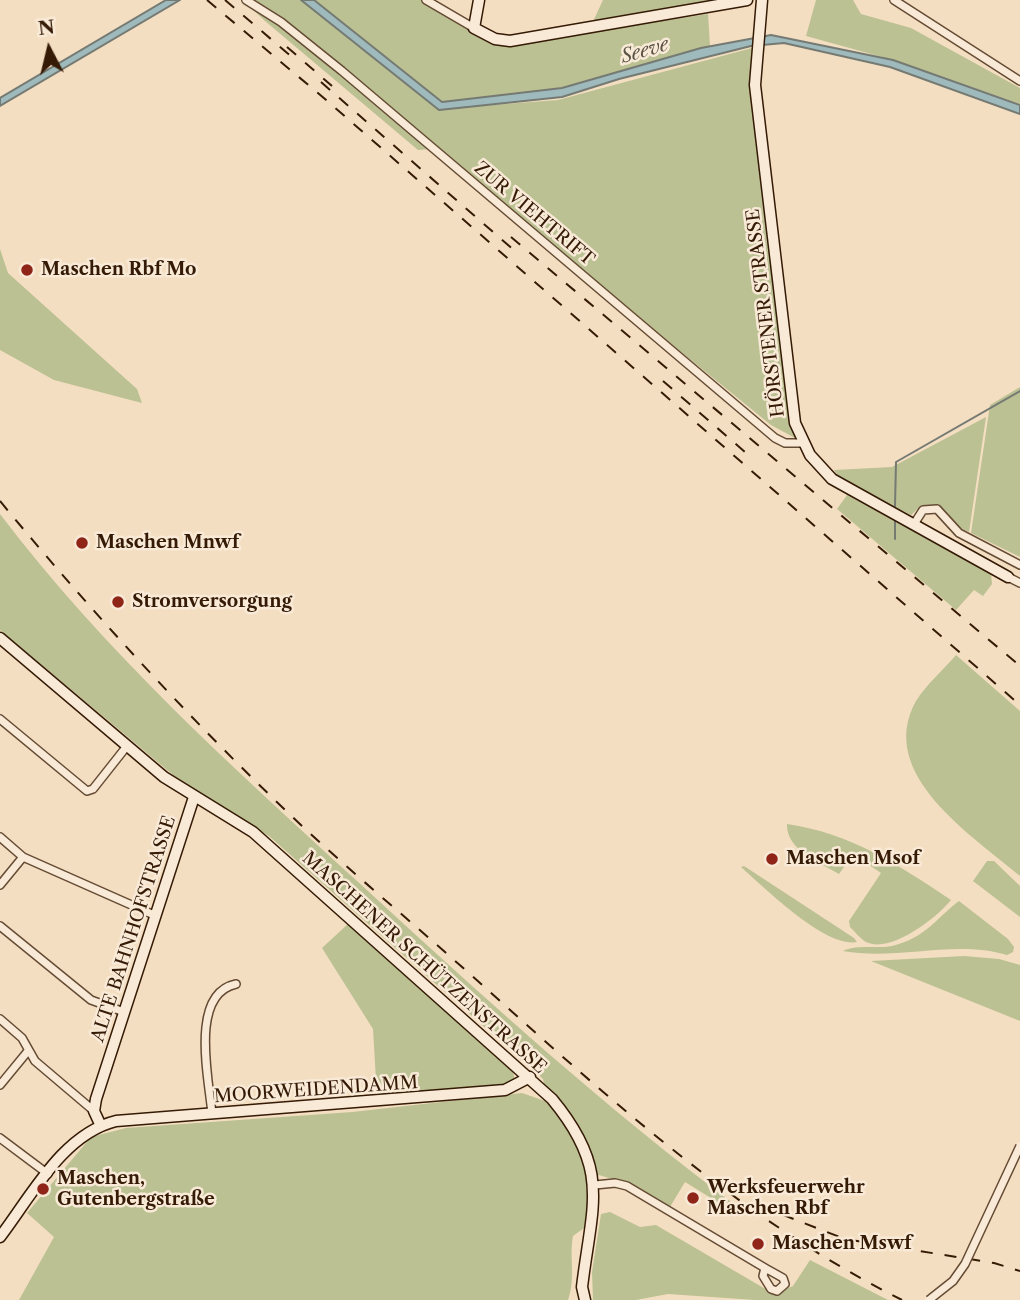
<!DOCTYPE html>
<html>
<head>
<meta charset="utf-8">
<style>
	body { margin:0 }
	#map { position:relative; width:1020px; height:1300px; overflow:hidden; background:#f4dec1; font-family:"Libre Caslon Text",serif }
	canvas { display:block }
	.north { position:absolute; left:14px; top:14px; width:70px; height:70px; -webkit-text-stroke:5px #f8ead7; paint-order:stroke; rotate:353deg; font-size:19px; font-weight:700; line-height:28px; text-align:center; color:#351a05 }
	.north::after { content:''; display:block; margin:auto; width:24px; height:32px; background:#351a05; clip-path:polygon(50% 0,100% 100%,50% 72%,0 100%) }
</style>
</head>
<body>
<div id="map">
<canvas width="1020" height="1300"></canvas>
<div class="north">N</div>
</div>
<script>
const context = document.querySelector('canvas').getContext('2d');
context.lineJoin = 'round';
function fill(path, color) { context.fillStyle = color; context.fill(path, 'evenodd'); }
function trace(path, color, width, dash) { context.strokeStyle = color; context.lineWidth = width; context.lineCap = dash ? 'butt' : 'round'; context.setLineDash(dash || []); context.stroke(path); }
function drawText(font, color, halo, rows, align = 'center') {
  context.font = font + ' "Libre Caslon Text",serif'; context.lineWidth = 5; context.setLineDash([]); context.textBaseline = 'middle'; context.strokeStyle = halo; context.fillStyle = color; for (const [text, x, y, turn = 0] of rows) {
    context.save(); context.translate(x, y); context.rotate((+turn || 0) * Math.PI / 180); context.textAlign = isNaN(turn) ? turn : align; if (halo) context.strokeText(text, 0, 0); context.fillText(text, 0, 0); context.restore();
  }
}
fill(new Path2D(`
	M250,0H301L439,109L558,100L752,48L751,83L795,438L771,425L431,149L418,150L265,21L251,8Z
	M314,0H422L483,36L517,43L708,14L710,46L562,88L442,102Z
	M603,0H722L590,28Z
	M816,0H853L861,14L911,28L1020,88V104L893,60L806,36Z
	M0,249L8,273L137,389L142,403L54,380L0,350Z
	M1020,387V557L971,533L990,405Z
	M986,417L969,532C950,524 945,504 922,505L911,515L838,477L834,470L892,467Z
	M847,495L991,574L992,584L983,596L974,590L956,610L837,509Z
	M0,514C103,650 231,766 357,881C481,995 606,1109 742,1210L732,1211L685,1182L670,1207L629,1184L599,1175L590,1184L584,1228L573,1236C569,1258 576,1278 568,1300H19L54,1237L27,1213L91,1137L126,1128L352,1112L522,1093L548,1102L543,1079L269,836L197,795L0,630Z
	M956,655L1020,711V876C973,836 875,774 916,701C926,685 943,670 956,655Z
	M787,824C850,833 899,865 951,900C937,918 890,954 866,942C861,939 854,931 850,927L849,921L881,873L853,854L839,874C819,862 786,850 787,824Z
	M987,861H994L1020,886V917L973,881Z
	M744,866L854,938L857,942C825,948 765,888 741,867Z
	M959,901L1008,939L1014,947L1013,952L1007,955C954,939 897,961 843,951C856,944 877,949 892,946C927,937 934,920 959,901Z
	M349,923L512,1064L515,1083L377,1097L373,1029L322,948Z
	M964,956L999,959L1020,965V1021L871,961Z
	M610,1212L640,1227L656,1225L774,1294L793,1286L810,1260L888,1300H755L668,1294L636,1300H593L592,1272L601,1214Z`), '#bbc193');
const water = new Path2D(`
	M166,0H180L0,106V98Z
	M301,0H314L442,102L562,88L701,48L771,35L893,60L1020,105V114L890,67L784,43L751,46L619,79L562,97L439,110Z`);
fill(water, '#9fbabc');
trace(water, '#757a73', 2);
trace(new Path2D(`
	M895,506L896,462L1020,391
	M895,539V521`), '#757a73', 2);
const street = new Path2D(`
	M246,0L281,22L342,71L775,438L785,443H802
	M426,0L474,28
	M894,0L1020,81
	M914,524L923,510L937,509L959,533L1020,565
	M1008,577L1020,583
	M0,719L87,791L93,789L127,746
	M0,837L23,857L154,915
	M0,885L23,857
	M0,926L91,1000L124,1012
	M0,1019L22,1038L35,1061L94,1111
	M0,1085L28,1051
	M212,1114C209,1079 189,994 236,984
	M0,1138L48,1174
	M595,1185L615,1183L627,1186L765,1268L763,1276L771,1289L777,1291L785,1284L783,1278L765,1268`);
const secondary = new Path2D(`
	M479,0L474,28L495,39L510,41L747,0
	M762,0L755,85L795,423L810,455L832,479L1008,577
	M0,638L164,777L253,832L552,1099C611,1170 592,1204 582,1287L585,1300
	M100,1124L94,1111L96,1099L194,797
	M0,1237C32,1195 63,1134 116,1121L505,1090L530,1077`);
trace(street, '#654b34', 10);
trace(secondary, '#351a05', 13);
trace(street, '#f8ead7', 7);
trace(secondary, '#f8ead7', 10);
trace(new Path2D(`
	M207,0L325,99L1020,705
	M225,0L292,57
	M287,47L332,86
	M321,82L516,252
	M511,237L1020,666
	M663,381L745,452
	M0,501C95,616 194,724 302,826C357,877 415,925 471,975C605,1095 740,1219 902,1300
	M760,1206L845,1239L994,1263L1020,1271`), '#351a05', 2, [12, 12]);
const streetBridge = new Path2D(`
	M929,1300L953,1281L965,1264L1020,1146`);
trace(streetBridge, '#654b34', 10, []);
trace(streetBridge, '#f8ead7', 7);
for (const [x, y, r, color] of [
	[27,270,7,"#8f2418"],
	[82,543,7,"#8f2418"],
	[118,602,7,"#8f2418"],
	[772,859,7,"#8f2418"],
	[43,1189,7,"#8f2418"],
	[693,1198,7,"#8f2418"],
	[758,1244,7,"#8f2418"]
]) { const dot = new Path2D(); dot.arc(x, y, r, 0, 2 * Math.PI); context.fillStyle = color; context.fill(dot); trace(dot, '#f8ead7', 2.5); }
drawText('18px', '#351a05', '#f8ead7', [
	["ZUR VIEHTRIFT",534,214,40],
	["HÖRSTENER STRASSE",766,313,-97],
	["ALTE BAHNHOFSTRASSE",134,929,-72],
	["MASCHENER SCHÜTZENSTRASSE",424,963,42],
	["MOORWEIDENDAMM",316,1090,-4]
]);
drawText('bold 18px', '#351a05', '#f8ead7', [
	["Maschen Rbf Mo",41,270],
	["Maschen Mnwf",96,543],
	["Stromversorgung",132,602],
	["Maschen Msof",786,859],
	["Maschen,",57,1179],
	["Gutenbergstraße",57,1200],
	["Werksfeuerwehr",707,1188],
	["Maschen Rbf",707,1209],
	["Maschen Mswf",772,1244]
], 'left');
drawText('italic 19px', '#5a5245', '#f8ead7', [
	["Seeve",645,51,-16]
]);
</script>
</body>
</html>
